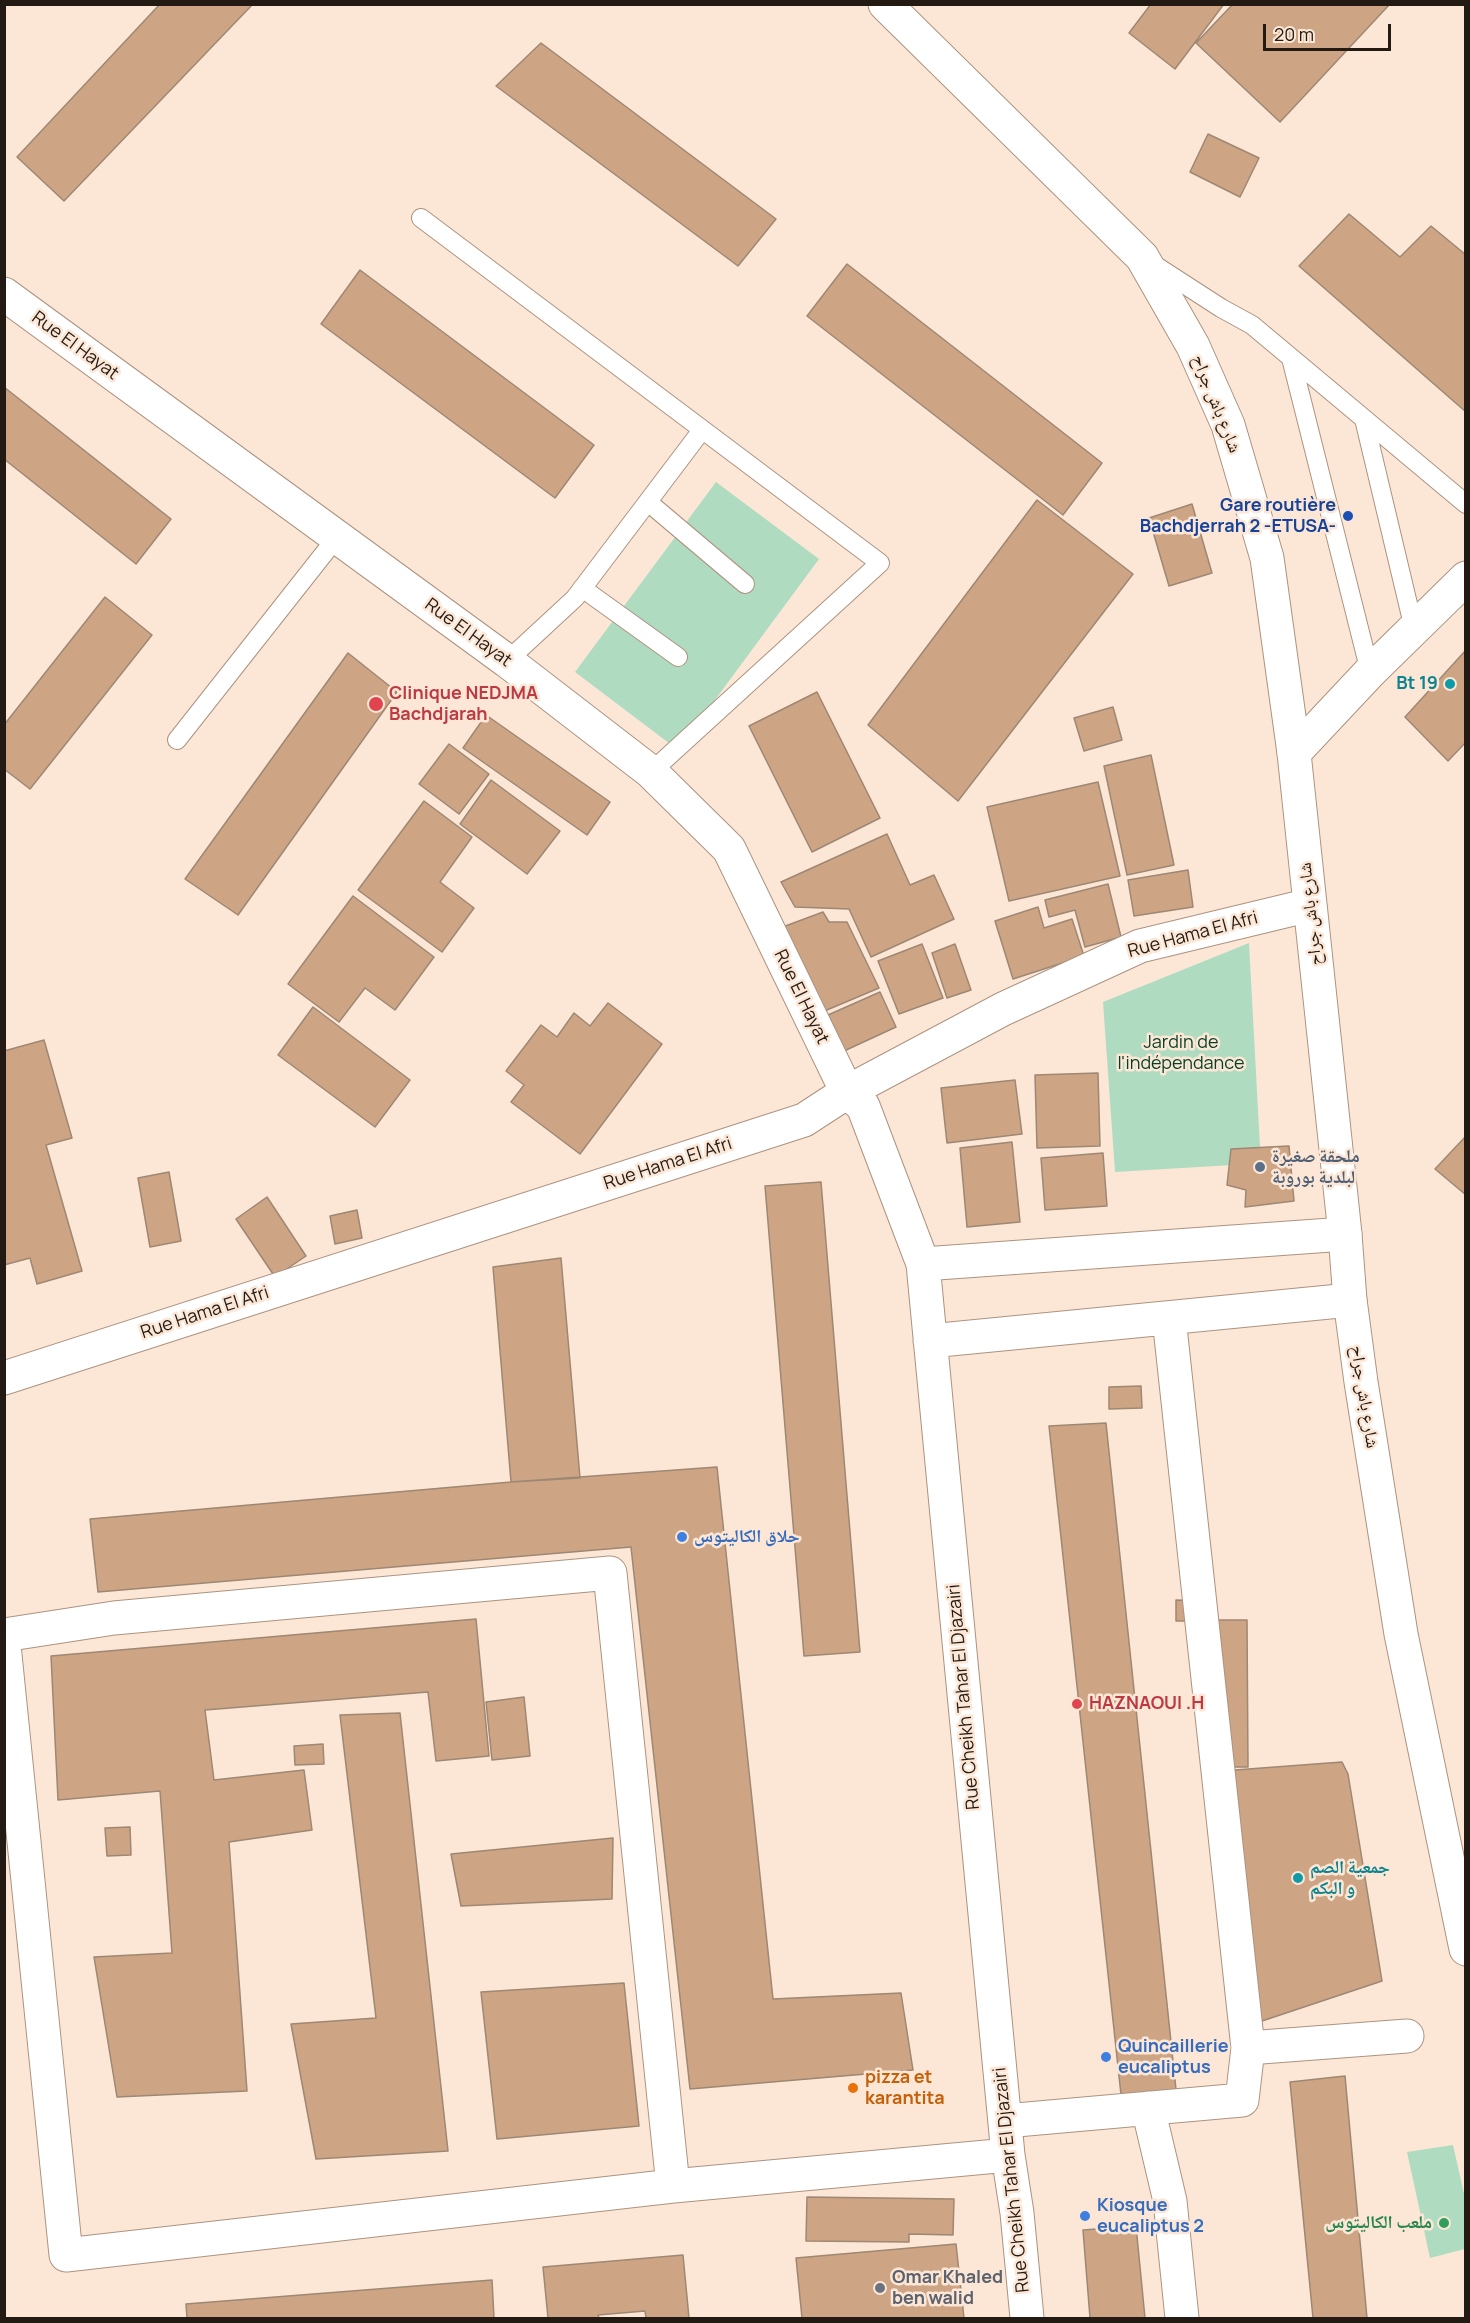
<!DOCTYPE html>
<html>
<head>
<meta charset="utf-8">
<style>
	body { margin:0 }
	#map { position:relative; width:1470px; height:2323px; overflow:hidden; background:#fce7d6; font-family:Manrope,sans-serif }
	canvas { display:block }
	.frame { position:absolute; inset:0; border:6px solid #231a13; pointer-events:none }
	.scale { position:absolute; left:1263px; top:24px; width:128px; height:27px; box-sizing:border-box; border:3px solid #231a13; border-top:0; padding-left:8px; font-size:18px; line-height:21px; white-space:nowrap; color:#231a13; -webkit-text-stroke:4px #fce7d6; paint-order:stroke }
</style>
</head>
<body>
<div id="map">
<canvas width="1470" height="2323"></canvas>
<div class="frame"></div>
<div class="scale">20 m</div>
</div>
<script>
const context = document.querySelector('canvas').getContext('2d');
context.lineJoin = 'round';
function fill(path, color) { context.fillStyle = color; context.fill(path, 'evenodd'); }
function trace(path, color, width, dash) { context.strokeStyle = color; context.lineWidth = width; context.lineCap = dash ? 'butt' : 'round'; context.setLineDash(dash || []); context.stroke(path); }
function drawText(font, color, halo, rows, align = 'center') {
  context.font = font + ' Manrope,"Noto Naskh Arabic",sans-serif'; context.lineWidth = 5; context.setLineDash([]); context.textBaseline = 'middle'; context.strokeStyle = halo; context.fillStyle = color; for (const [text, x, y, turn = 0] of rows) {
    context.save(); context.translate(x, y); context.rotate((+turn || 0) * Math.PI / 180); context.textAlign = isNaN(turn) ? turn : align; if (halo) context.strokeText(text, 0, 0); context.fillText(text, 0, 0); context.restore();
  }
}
fill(new Path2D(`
	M716,482L819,559L678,750L575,672Z
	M1249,943L1260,1147L1266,1163L1115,1172L1103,1002Z
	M1453,2145L1465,2198V2249L1430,2258L1407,2152Z`), '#afdcc0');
const building = new Path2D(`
	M160,4H253L64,201L17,157Z
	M1151,4H1224L1175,69L1129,33Z
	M1233,4H1390L1280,122L1196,43Z
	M541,43L776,219L738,266L496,86Z
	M1208,134L1259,158L1240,197L1190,172Z
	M1349,214L1400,257L1431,226L1466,255V412L1299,266Z
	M847,264L1102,463L1063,515L807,316Z
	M360,270L594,445L555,498L321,324Z
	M4,387L171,519L136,564L4,459Z
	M1037,500L1133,574L958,801L868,725Z
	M1192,504L1212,573L1169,586L1149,518Z
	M105,597L152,635L30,789L4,769V725Z
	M1466,650V742L1448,761L1405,717Z
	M348,653L397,692L238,915L185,879Z
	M817,692L880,818L812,852L749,726Z
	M1113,707L1122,740L1084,751L1074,718Z
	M486,715L610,802L587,835L463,748Z
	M449,744L489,774L459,814L419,784Z
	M1151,755L1174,865L1127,875L1104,766Z
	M491,780L560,831L527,874L460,824Z
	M1098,782L1120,876L1009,901L987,807Z
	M424,801L472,837L440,882L474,908L442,952L358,890Z
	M887,834L910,885L934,875L954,919L871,957L849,909L795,907L781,882Z
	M1188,870L1193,907L1134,916L1128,880Z
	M1108,884L1121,937L1085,947L1075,910L1049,917L1045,900Z
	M353,896L434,957L395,1010L365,988L339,1022L288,984Z
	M1038,907L1044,928L1072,919L1084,956L1013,979L995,921Z
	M823,912L829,922H847L879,988L815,1015L780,928Z
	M922,944L943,998L899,1014L878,961Z
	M955,944L971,990L947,998L932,953Z
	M880,992L896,1027L844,1051L828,1015Z
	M608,1003L662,1044L580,1154L511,1102L524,1085L506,1071L541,1025L557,1037L574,1013L590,1026Z
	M313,1007L410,1080L375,1127L278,1055Z
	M44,1040L72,1138L46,1145L82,1271L37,1284L30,1258L4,1265V1051Z
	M1098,1073L1100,1146L1037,1148L1035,1075Z
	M1015,1080L1022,1134L947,1143L941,1088Z
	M1466,1136V1195L1435,1169Z
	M1012,1142L1020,1222L967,1227L960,1148Z
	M1289,1146L1294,1201L1245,1207L1246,1190L1227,1185L1231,1149Z
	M1103,1153L1107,1206L1045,1210L1041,1158Z
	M169,1172L181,1241L150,1247L138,1178Z
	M821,1182L860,1652L804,1656L765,1186Z
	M267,1197L306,1256L275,1277L236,1219Z
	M357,1210L362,1238L335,1244L330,1216Z
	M561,1258L580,1478L511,1482L493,1267Z
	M1141,1386L1142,1408L1109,1409V1387Z
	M1106,1423L1177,2099L1122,2104L1049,1426Z
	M717,1467L773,1999L901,1993L913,2070L690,2089L631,1547L98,1592L90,1519L511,1482Z
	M1176,1600L1206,1601L1205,1621H1176Z
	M476,1619L489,1756L436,1761L428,1692L205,1710L214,1780L304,1770L312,1830L229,1842L247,2091L117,2097L94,1957L172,1953L160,1791L58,1800L51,1656Z
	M1218,1620H1247L1248,1767H1218Z
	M524,1697L530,1756L492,1760L486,1702Z
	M400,1713L448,2151L316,2159L291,2024L376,2018L340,1715Z
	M323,1744L324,1764L295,1765L294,1746Z
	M1342,1762L1348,1774L1382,1981L1247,2026L1220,1775L1235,1770Z
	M130,1827L131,1855L107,1856L105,1828Z
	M613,1838L612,1899L461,1906L451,1854Z
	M624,1983L639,2126L497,2139L481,1992Z
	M1345,2076L1367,2318H1313L1290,2082Z
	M807,2197L954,2199L953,2235L909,2234V2242L806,2241Z
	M1136,2226L1145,2318H1090L1083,2230Z
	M956,2244L964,2318H802L796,2258Z
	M683,2255L689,2318H646L645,2311L598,2315L599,2318H548L543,2267Z
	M492,2280L494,2318H187L186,2304Z`);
fill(building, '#cda585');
trace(building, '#9e8773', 1.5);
const lane = new Path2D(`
	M421,218L880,563L651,772
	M1153,264L1221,308L1252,325L1466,504
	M1291,358L1370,672
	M1364,419L1414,629
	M648,502L745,584
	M582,588L678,657
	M507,661L575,598L702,430
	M177,740L337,537`);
const street = new Path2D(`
	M4,294L507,661L651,772L729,849L847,1092L863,1106L923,1264L1008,2155L1017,2213L1027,2318
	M1294,753L1370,672L1466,578
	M923,1264L1345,1234
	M1169,1318L1248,2048
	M930,1341L1350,1300
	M4,1635L114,1618L610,1573L673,2186
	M4,1645L66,2255L673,2186L1008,2155
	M1148,2108L1170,2201L1182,2318
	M1005,2121L1242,2100L1248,2048L1407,2036`);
const secondary = new Path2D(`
	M885,4L1142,257L1193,346L1228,425L1267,558L1294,753L1345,1234L1350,1300L1361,1382L1401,1634L1466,1949
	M4,1378L804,1120L847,1092L1003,1009L1140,946L1310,905`);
trace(lane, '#ac9380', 20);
trace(street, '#ac9380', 35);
trace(secondary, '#ac9380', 35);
trace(lane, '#fff', 18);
trace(street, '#fff', 33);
trace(secondary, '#fff', 33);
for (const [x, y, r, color] of [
	[1348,516,6,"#1a4fb4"],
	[1450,684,6,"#0f9aa8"],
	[376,704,8,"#e0444e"],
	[1260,1167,6,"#5c6f8a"],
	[682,1537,6,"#3f7fe0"],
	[1077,1704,6,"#e0444e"],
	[1298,1878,6,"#0f9aa8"],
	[1106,2057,6,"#3f7fe0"],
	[853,2088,6,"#e8710a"],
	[1085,2216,6,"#3f7fe0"],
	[1444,2223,6,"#2e9e5b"],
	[880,2288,6,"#6b7280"]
]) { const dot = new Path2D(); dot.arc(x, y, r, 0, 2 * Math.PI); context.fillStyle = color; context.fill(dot); trace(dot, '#fce7d6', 2); }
drawText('18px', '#231a13', '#fce7d6', [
	["Rue El Hayat",75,346,36],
	["شارع باش جراح",1216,404,68],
	["Rue El Hayat",468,633,36],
	["شارع باش جراح",1311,914,-96],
	["Rue Hama El Afri",1193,935,-15],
	["Rue El Hayat",801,997,64],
	["Rue Hama El Afri",668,1164,-18],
	["Rue Hama El Afri",205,1313,-18],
	["شارع باش جراح",1364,1397,81],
	["Rue Cheikh Tahar El Djazairi",964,1697,-95],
	["Rue Cheikh Tahar El Djazairi",1012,2180,-96]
]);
drawText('bold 18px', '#164399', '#fce7d6', [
	["Gare routière",1336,506],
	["Bachdjerrah 2 -ETUSA-",1336,527]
], 'right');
drawText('bold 18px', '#0d838f', '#fce7d6', [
	["Bt 19",1438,684],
	["جمعية الصم",1310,1868,"left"],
	["و البكم",1310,1889,"left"]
], 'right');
drawText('bold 18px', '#be3a42', '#fce7d6', [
	["Clinique NEDJMA",389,694],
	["Bachdjarah",389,715],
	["HAZNAOUI .H",1089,1704]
], 'left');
drawText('18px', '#023f24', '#fce7d6', [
	["Jardin de",1181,1043],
	["l'indépendance",1181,1064]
]);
drawText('bold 18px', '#4e5e75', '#fce7d6', [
	["ملحقة صغيرة",1272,1157],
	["لبلدية بوروبة",1272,1178]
], 'left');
drawText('bold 18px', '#366cbe', '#fce7d6', [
	["حلاق الكاليتوس",694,1537],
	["Quincaillerie",1118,2047],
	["eucaliptus",1118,2068],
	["Kiosque",1097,2206],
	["eucaliptus 2",1097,2227]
], 'left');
drawText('bold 18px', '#c56008', '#fce7d6', [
	["pizza et",865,2078],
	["karantita",865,2099]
], 'left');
drawText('bold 18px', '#27864d', '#fce7d6', [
	["ملعب الكاليتوس",1432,2223]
], 'right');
drawText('bold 18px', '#5b616d', '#fce7d6', [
	["Omar Khaled",892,2278],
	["ben walid",892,2299]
], 'left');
</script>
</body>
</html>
